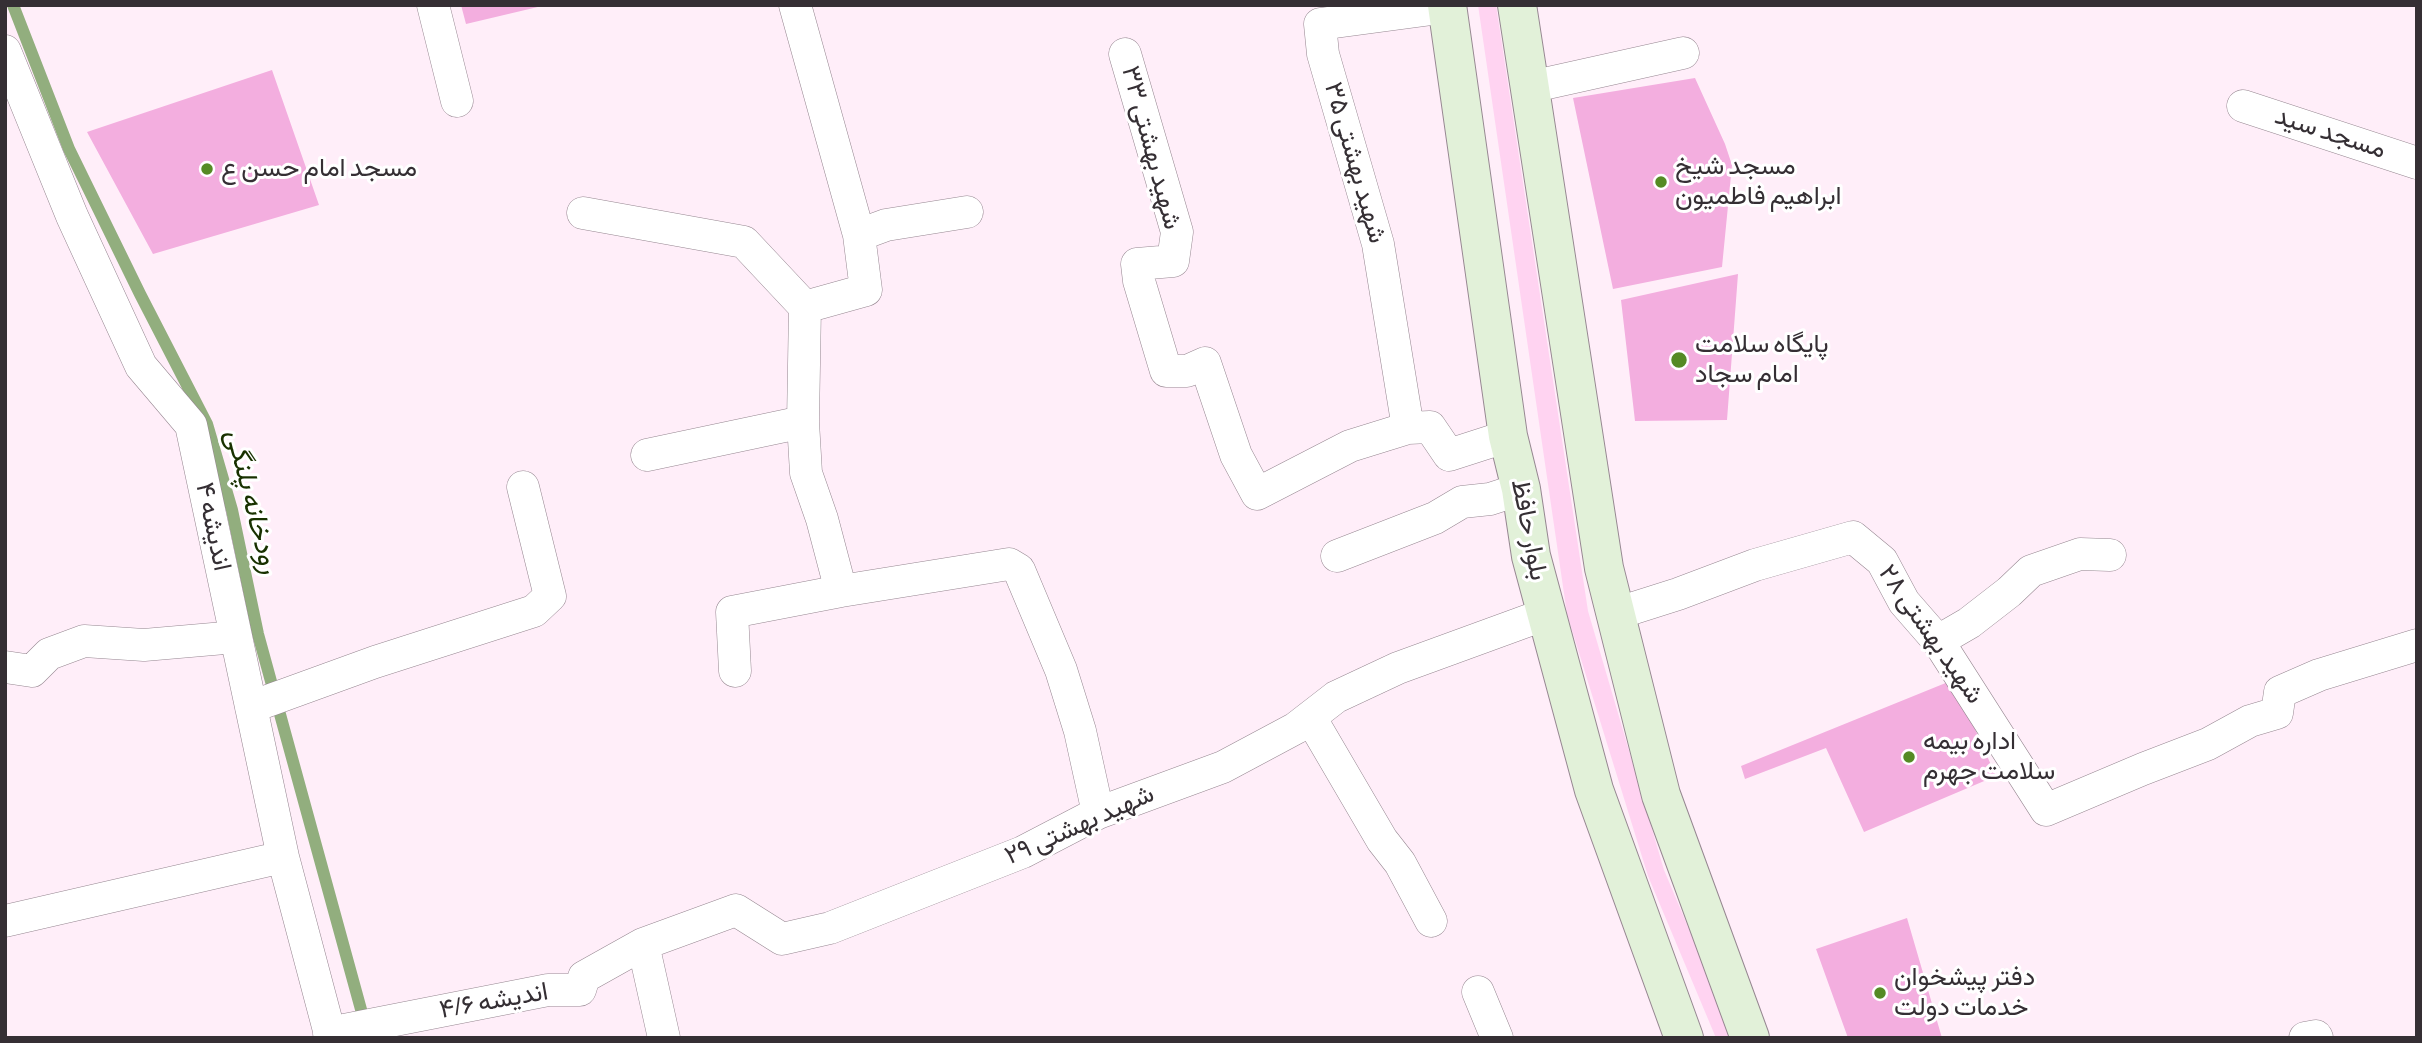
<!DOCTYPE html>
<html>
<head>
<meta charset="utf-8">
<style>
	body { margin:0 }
	#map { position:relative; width:2422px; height:1043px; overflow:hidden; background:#ffeef9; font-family:"Sofia Sans Condensed",sans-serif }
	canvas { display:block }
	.frame { position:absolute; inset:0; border:7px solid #352f34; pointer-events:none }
</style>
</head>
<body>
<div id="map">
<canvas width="2422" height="1043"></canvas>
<div class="frame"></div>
</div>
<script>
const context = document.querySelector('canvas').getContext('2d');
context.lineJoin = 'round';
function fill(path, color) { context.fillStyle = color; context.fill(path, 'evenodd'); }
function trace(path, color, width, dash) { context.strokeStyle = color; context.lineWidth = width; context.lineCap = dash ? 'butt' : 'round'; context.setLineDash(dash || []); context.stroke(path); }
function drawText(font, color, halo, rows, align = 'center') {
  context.font = font + ' "Sofia Sans Condensed",Vazirmatn,sans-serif'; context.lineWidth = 6; context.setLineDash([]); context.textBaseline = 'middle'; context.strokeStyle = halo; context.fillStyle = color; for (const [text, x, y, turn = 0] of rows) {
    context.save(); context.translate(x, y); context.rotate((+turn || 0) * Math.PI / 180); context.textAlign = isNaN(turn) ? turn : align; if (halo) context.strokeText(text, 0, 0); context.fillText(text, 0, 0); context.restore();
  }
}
fill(new Path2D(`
	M1478,5H1496L1588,611L1664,870L1735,1038H1716L1648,876L1567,614Z`), '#ffd3f1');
trace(new Path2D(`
	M13,5L69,149L140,294L207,424L232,510L258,634L365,1024`), '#92ae7e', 12);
fill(new Path2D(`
	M461,5H542V6L466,24Z
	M272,70L319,205L153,254L87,132Z
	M1695,78L1725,144L1732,165L1722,267L1613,289L1573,98Z
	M1738,274L1727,420L1635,421L1621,300Z
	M1953,680L1996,776L1864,832L1826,748L1745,779L1741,766Z
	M1907,918L1942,1038H1848L1816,949Z`), '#f3aedf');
const street = new Path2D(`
	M433,5L457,101
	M795,5L859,235L866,290L805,307L803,422L806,473L822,519L841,591L1009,564L1019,570L1061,670L1080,731L1098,813
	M5,51L72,216L141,366L191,425L283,857L331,1038
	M1125,54L1177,232L1173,261L1137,264L1139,281L1166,371H1187L1205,363L1236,455L1257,494L1350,446L1408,428L1430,427L1449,455L1508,436
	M1530,87L1683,53
	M2243,106L2417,163
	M583,213L744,242L805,307
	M859,235L886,225L967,212
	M1408,428L1378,244L1323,54L1320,24L1447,7
	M647,455L803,422
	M1337,556L1435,518L1462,502L1490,499L1521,489
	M1615,614L1678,594L1755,565L1853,537L1882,561L1904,602L1938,641L2046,810L2143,769L2208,744L2250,721L2277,713L2280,692L2319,675L2417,645
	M1938,641L1969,623L2009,592L2031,571L2080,554L2110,555
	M5,667L32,671L49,654L84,641L144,645L236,637
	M735,671L732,612L841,591
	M251,707L375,662L534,611L550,596L523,487
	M1310,717L1382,840L1400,863L1431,921
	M5,921L283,857
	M643,944L664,1038
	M1478,992L1497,1038
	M329,1033L548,990H580L584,977L643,944L736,910L782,939L830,928L1023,852L1098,813L1223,767L1296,728L1336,697L1398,668L1546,614
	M2305,1038L2316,1036L2317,1038`);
const secondary = new Path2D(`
	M1447,5L1508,436L1521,489L1531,556L1594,790L1684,1038
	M1517,5L1604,568L1661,795L1750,1038`);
trace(street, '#968791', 33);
trace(secondary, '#968791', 40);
trace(street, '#fff', 32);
trace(secondary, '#e2f1d9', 38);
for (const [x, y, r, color] of [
	[207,169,7,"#558a24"],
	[1661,182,7,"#558a24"],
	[1679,360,9,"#558a24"],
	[1909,757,7,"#558a24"],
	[1880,993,7,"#558a24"]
]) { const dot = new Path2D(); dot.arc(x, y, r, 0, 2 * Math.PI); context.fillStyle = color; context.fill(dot); trace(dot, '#fff', 2.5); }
drawText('26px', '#352f34', '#fff', [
	["مسجد سید",2330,134,18],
	["شهید بهشتی ۳۳",1150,148,75],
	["شهید بهشتی ۳۵",1354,163,74],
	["اندیشه ۴",212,527,78],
	["بلوار حافظ",1528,530,79],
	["شهید بهشتی ۲۸",1930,635,55],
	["شهید بهشتی ۲۹",1080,826,-24],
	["اندیشه ۴/۶",494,1002,-10]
]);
drawText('26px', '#352f34', '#fff', [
	["مسجد شیخ",1675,167],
	["ابراهیم فاطمیون",1675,197],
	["مسجد امام حسن ع",221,169],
	["پایگاه سلامت",1695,345],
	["امام سجاد",1695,375],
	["اداره بیمه",1923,742],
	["سلامت جهرم",1923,772],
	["دفتر پیشخوان",1894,978],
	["خدمات دولت",1894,1008]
], 'left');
drawText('italic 28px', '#183100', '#fff', [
	["رودخانه پلنگی",251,502,76]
]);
</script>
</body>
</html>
